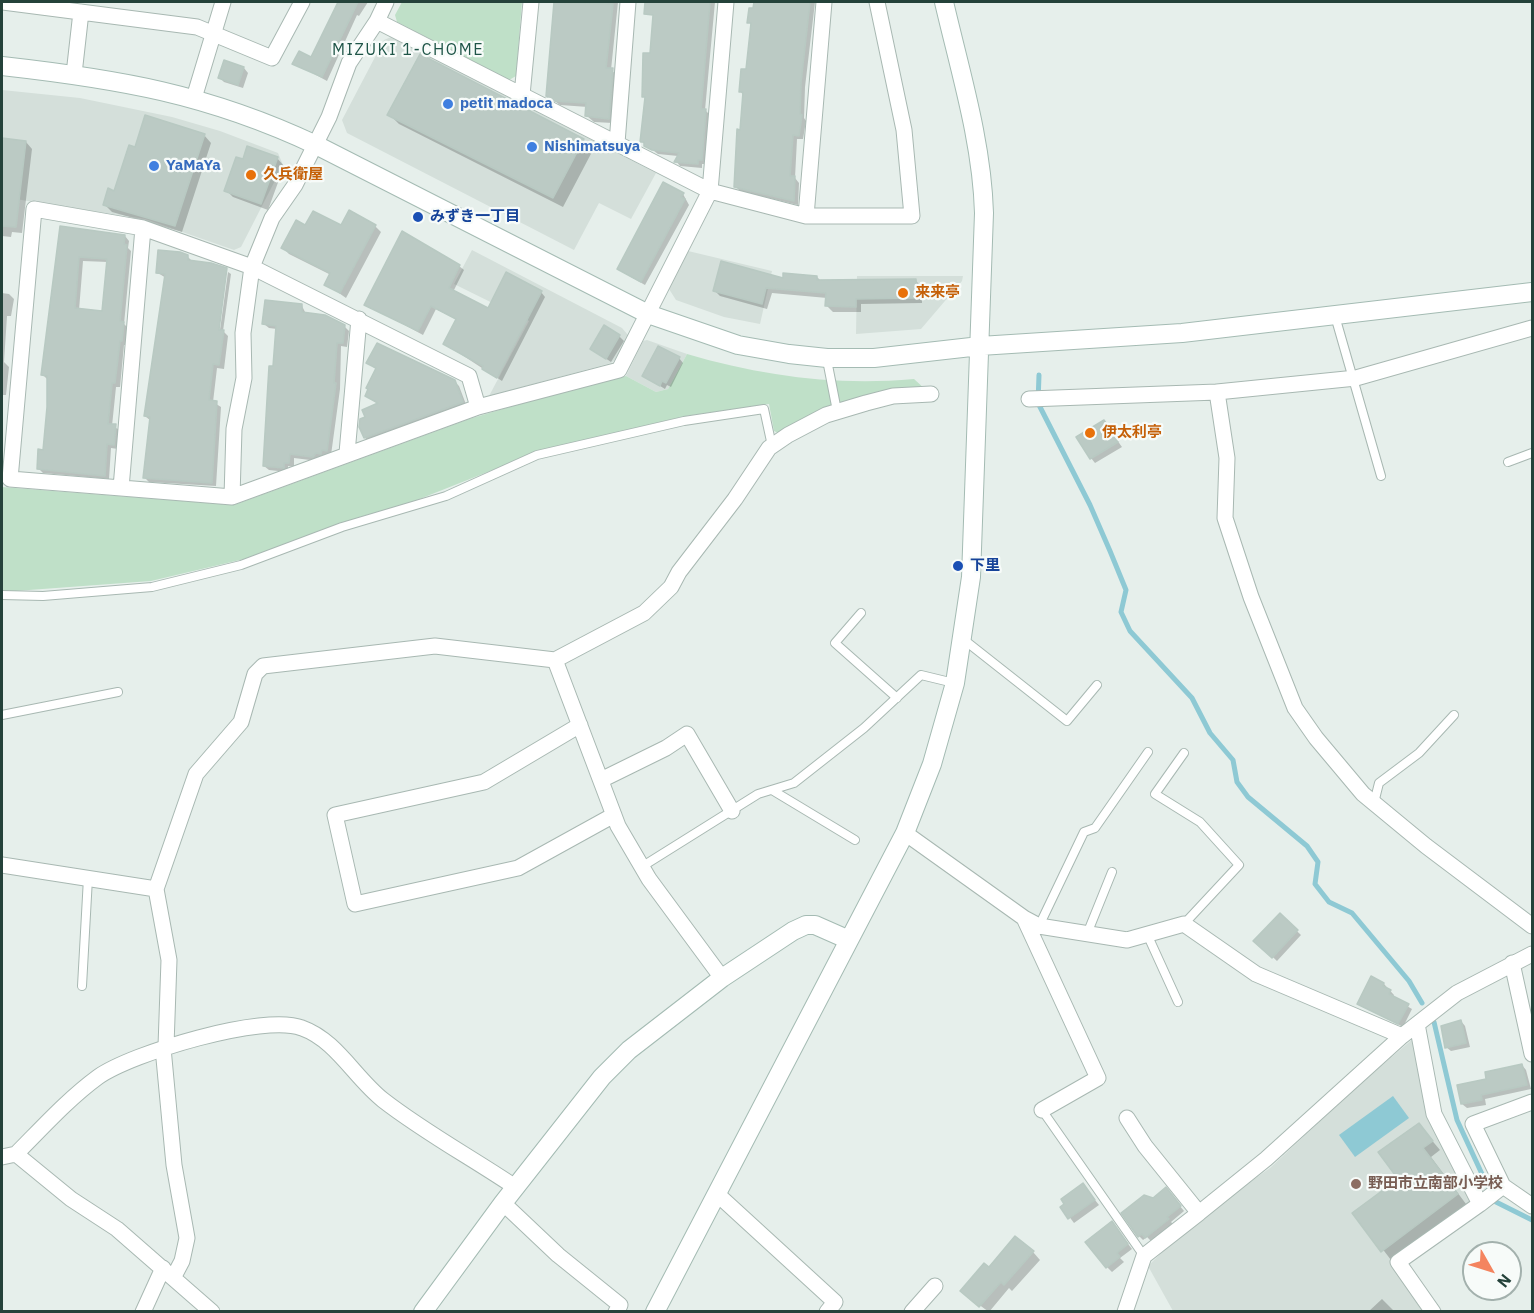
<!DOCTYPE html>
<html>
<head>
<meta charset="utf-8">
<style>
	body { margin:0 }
	#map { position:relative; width:1534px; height:1313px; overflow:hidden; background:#e6efeb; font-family:"IBM Plex Sans",sans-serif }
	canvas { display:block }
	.frame { position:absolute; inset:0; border:3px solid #24423a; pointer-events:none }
	.north { position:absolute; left:1462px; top:1241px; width:60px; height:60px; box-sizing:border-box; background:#f7fbf9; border:2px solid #a3b1ad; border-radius:50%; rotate:129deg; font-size:16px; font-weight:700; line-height:24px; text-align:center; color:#24423a }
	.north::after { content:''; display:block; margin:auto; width:21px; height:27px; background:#f4845f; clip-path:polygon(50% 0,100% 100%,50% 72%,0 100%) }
</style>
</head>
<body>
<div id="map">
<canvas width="1534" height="1313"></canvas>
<div class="frame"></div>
<div class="north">N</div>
</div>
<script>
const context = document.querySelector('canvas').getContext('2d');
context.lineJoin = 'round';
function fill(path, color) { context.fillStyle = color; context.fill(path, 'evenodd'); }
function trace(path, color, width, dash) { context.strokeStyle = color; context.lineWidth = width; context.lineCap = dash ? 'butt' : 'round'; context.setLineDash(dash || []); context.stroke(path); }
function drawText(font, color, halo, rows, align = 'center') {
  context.font = font + ' "IBM Plex Sans","Noto Sans JP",sans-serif'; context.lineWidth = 4.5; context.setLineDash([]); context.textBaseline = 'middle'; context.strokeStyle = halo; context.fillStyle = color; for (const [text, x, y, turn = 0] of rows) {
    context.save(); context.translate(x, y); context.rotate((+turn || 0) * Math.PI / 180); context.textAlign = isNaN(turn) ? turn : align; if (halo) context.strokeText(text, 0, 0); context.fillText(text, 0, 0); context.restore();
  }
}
fill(new Path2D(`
	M391,37L656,173L631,219L599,203L574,250L347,133L342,120L384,40Z
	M2,90L80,98L172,117L220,131L278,153L283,165L241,247L234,250L145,219L2,197Z
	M472,250L622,328L628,335L617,358L611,363L489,396L529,321L454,284Z
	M688,251L772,271L760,324L724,317L676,300L669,289Z
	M857,276H963L962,281L921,329L856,334Z
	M647,340L687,354L668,389L656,392L626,376L643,341Z
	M1414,1038L1473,1200L1392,1261L1429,1311H1173L1148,1266L1194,1221L1270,1168L1361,1083Z`), '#d4dfda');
fill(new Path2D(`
	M402,2H522L516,76L509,80L397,22L395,15Z
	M687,354C762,376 836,386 914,379L925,389L782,435L774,431L769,404L686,416L543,450L412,502L360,517L244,559L151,581L2,592V487L234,505L469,419L553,394L626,376L656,392L668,389Z`), '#bfe0c8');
fill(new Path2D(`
	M1393,1096L1409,1118L1355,1157L1339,1135Z`), '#8ec9d4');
fill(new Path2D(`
	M338,2H368L359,16L357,15L327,81L294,63L312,59Z
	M555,2H618L611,70L617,75L613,123L594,122L587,116L588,107L560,105L548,96Z
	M655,2H715L705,110L710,115L706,164H702V168L680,166L676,161L678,156L658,154L642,142L646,98L644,96L651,55Z
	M755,2H815L805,87L804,118L806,121L803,139H797L795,178L799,183L798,205L740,191L735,186L744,96L740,91L747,71L752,26L749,22Z
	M420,56L583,141L593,150L563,207L399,124L389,114Z
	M225,62L244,68L248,73L243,88L224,82L219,77Z
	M204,135L211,143L182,232L112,212L104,204L115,193L136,148Z
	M2,140L26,142L32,149L22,233L12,232L11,237L2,236Z
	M277,158L284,166L268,210L233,197L226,190L244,161Z
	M683,194L689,205L645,285L624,273L619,269Z
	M375,226L381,232L346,298L326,284L331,275L289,254L283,248L306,227Z
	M61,228L125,236L129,241L128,248L131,251L124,324L128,328L126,345H124L120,387H116L112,426L120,430L118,449L111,448L109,479L43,473L39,469L45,451L48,407L47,379L43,375ZM83,261L108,262L104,312L79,310Z
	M187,256L192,261L216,337H219L228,272L231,274L223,331L228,336L224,369L217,368L213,402L221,407L216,486L149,482L144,477L151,421L145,416L166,278L158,273Z
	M459,266L464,270L453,292L488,311L541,292L545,297L502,381L445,344L457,320L436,309L423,335L366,304Z
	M817,277L821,281H916L922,287V303L861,304V312H833L827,306V298L772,293L767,309L720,296L715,291Z
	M2,293L9,294L14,299L11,316H7L4,362L9,367L6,395H2Z
	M302,306L306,314L344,326L349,331L347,347L341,346L340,389L331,455L326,454V457L318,461L294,458V467L288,466V472L269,470L264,466L277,329L269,328L264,324Z
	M619,336L624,341L611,362L592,349Z
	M679,358L683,363L671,387L667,385L665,389L644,376Z
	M368,363L454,381L459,386L467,407L370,442L365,438L367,418L379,405L367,396L377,370Z
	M1104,422L1122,447L1095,463L1091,458Z
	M1280,915L1301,935L1277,961L1256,941Z
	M1384,984L1394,995L1393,998L1412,1009L1403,1027L1359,1004Z
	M1461,1021L1465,1026L1470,1047L1451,1051L1446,1047Z
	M1522,1065L1526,1070L1531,1089L1485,1099L1486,1105L1467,1108L1462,1104L1488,1080Z
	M1419,1125L1440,1150L1431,1157L1466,1204L1391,1260L1355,1213L1400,1179Z
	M1083,1185L1099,1205L1074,1223L1062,1207Z
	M1170,1194L1184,1211L1171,1222L1173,1224L1151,1241L1147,1237L1143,1240L1139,1236L1153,1199Z
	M1112,1223L1132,1249L1120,1258L1124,1262L1112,1272L1107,1267Z
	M1033,1252L1040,1260L1012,1291L1009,1288L989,1312L970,1298L989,1269Z
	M1382,1299L1395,1312H1368Z`), '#0003');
trace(new Path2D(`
	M1039,375L1038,403L1090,505L1110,551L1126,590L1121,612L1130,631L1192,698L1210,733L1233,760L1237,782L1248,797L1307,846L1318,862L1315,884L1329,902L1352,913L1409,981L1422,1003
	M1434,1022L1457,1120L1488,1187
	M1496,1202L1532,1220`), '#8ec9d4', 5);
const building = new Path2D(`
	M338,2H358L322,77L292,64L299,51L311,57Z
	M554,2L613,4L606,68H613L609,119L585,116L586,103L554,101L546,96Z
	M645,2H710L701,109H706L702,160H698V164L674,162L679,153L652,150L644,146V142H640L645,97H642L643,53H650L653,15L644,14Z
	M754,2H810L801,82L800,114L802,115L799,136L793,135L790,176H795L794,201L734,187L737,129L740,130L743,92H739L741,69H746L751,23H747L749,8H753Z
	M420,54L584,139L553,198L387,115Z
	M224,60L244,67L238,85L218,78Z
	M145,115L205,134L175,226L103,205L108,188L114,191L129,145L135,147Z
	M2,138L26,141L16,227L2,226Z
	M247,146L278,157L261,204L224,191L236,157L243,159Z
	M663,182L684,193L681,197L685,199L641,282L617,269Z
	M349,210L376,225L340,293L324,285L330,273L281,248L296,220L305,225L313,211L341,225Z
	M60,226L125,235L124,244L127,245L120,321L124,322L122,341H120L115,383H112L108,424H116L114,445L107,444L105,476L37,469L38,449L43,450L47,407V376L41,375ZM79,257L107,259L102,311L75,308Z
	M402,231L460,265L449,288L488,308L506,272L542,291L497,378L482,369L483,366L443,344L456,319L431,306L418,331L364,305Z
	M158,250L180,252L188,255V260L211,263L227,268L219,330H224L219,365L213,364L209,400L217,401L212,483L143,478L150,417L144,416L165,274L156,273Z
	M721,261L783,278V273L817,276V280L916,279L917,298L856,299V307L825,306L826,293L766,288L762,304L713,291Z
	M265,300L302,304V312L325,315L345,325L343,343H337L334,383H336L327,451L322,450L321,454L316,453L313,457L290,454L289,463H284V468L263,466L269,366H273L276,326L262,324Z
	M604,325L620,335L606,359L590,349Z
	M377,343L455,380L463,402L364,438L359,427L360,419L365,417L362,410L378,403L365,396L368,389L366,388L376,368L366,363Z
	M658,346L680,357L666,383L662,381L660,386L642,376Z
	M1104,420L1118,442L1090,459L1076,437Z
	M1280,913L1298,930L1272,958L1253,941Z
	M1371,976L1384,983L1383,986L1391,990L1389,994L1409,1004L1398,1024L1357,1004Z
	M1461,1020L1466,1043L1445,1048L1441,1026Z
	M1522,1064L1527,1085L1481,1095L1482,1100L1461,1104L1457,1085L1486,1079L1485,1072Z
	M1419,1123L1433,1141L1423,1148L1458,1194L1381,1252L1352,1213L1398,1179L1378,1152Z
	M1083,1183L1095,1200L1068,1219L1060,1207L1064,1204L1061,1199Z
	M1166,1187L1181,1206L1167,1217L1169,1219L1145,1238L1142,1234L1138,1237L1121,1213L1144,1195L1153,1198Z
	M1112,1221L1128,1244L1117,1253L1120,1257L1106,1268L1085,1242Z
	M1015,1236L1034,1251L1004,1285L1001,1282L979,1307L960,1291L984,1263L989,1267Z`);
fill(building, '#bbcac4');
trace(building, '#b8c9c2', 1.5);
const lane = new Path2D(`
	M1335,316L1381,476
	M827,360L837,411
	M1508,462L1532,453
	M2,595L43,596L152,587L241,565L342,527L446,496L537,455L684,421L764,409L772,446
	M861,613L835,643L897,698
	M963,639L1067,721L1097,685
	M2,715L118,692
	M772,790L855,840
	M1374,803L1379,783L1419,753L1454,715
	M643,866L758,794L794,783L864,728L921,675L954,683
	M1184,924L1239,865L1200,822L1155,794L1184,753
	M1039,926L1084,832L1095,828L1148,752
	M1087,934L1112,872
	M1147,934L1178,1002
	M82,986L88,878
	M1042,1110L1144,1256`);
const street = new Path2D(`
	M3,2L197,27L272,58L302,2
	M377,21L710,191L806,216H912L904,130L877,2
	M74,74L81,12
	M522,95L531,2
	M194,98L223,2
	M617,143L628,2
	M806,216L824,2
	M1217,392L1227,458L1225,518L1251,597L1295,708L1316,738L1363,794L1426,846L1532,926
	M1029,399L1217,392L1356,378L1532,328
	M478,407L469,376L252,267L143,228L34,209L10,479L232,497L478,407L619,370L710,191L726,2
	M347,453L359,319
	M121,488L143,228
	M232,497L234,429L244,378L243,333L252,267L272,218L295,185L329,117L349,63L377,21L386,2
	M555,660L618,826L649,879L722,978
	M580,725L484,782L335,815L355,904L518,868L614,815
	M601,780L666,748L687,734L732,811
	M905,833L1024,918L1098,1078L1042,1110
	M2,865L156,889
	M1024,918L1039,926L1127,940L1184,924L1256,974L1402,1036
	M1512,963L1532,1054
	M1417,1024L1434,1114L1480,1204L1398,1262L1433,1312
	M166,1046L169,960L156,889L196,774L241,722L255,674L263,666L435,646L555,660L644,613L671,587L679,572L735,499L769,448L788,435L826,415L866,403L893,396L931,394
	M163,1048L174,1165L187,1238L182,1261L173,1278
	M1532,1102L1473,1124L1503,1186L1532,1206
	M16,1154C42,1128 68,1099 98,1077C132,1053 264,1013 302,1028C336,1040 355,1078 383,1100C424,1132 472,1158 515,1187
	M2,1157L16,1154L71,1199L117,1229L212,1312
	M716,1193L835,1302L827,1312
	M503,1203L558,1255L620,1305L616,1312
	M1480,1204L1503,1186
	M1199,1213L1266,1159L1402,1036L1457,993L1532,954
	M143,1312L163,1268
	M912,1312L935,1286
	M1125,1312L1144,1256L1199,1213L1145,1146L1127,1118`);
const secondary = new Path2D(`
	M2,66C118,79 208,94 316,145L648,314L738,345L789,354L827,358H874L980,346L1182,333L1532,292
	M423,1312L503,1203L602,1077L629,1050L722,978L793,931L806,925H815L849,940
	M655,1312L905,833L932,764L955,683L971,577L984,213C982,142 960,71 944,2`);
trace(lane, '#a8b8b2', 10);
trace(street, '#a8b8b2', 17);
trace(secondary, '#a4bbb3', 20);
trace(lane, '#fff', 8);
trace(street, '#fff', 15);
trace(secondary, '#fff', 18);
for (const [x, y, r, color] of [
	[448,104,6,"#3f7fe0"],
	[532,147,6,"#3f7fe0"],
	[154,166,6,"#3f7fe0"],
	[251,175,6,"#e8710a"],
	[418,217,6,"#1a4fb4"],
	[903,293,6,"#e8710a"],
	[1090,433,6,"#e8710a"],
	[958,566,6,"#1a4fb4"],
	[1356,1184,6,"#8d6e63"]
]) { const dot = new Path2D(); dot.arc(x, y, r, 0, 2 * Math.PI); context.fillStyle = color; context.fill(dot); trace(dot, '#f7fbf9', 2); }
drawText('bold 15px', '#366cbe', '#f7fbf9', [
	["petit madoca",460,104],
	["Nishimatsuya",544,147],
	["YaMaYa",166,166]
], 'left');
drawText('bold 15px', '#c56008', '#f7fbf9', [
	["久兵衛屋",263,175],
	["来来亭",915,293],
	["伊太利亭",1102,433]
], 'left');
drawText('bold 15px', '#164399', '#f7fbf9', [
	["みずき一丁目",430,217],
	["下里",970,566]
], 'left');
drawText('bold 15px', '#785e54', '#f7fbf9', [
	["野田市立南部小学校",1368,1184]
], 'left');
context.letterSpacing = '1.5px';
drawText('16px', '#1f5548', '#f7fbf9', [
	["MIZUKI 1-CHOME",408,50]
]);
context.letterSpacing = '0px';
</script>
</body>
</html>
